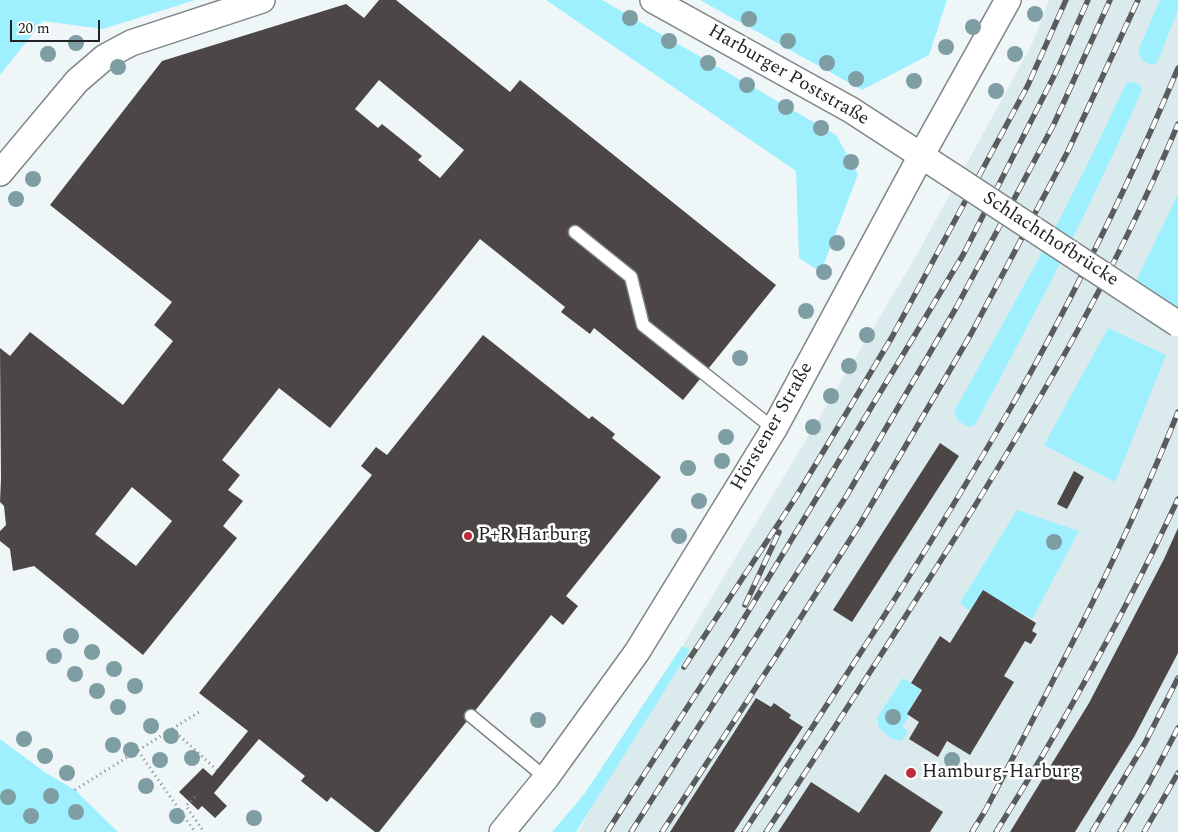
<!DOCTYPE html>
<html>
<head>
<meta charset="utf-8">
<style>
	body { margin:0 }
	#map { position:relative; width:1178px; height:832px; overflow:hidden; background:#eff6f7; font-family:Spectral,serif }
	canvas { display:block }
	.scale { position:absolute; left:10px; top:20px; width:90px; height:22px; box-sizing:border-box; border:2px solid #212424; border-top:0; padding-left:6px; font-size:15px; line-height:18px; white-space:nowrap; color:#212424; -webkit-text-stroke:4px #fff; paint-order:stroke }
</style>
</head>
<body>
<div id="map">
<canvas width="1178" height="832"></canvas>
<div class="scale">20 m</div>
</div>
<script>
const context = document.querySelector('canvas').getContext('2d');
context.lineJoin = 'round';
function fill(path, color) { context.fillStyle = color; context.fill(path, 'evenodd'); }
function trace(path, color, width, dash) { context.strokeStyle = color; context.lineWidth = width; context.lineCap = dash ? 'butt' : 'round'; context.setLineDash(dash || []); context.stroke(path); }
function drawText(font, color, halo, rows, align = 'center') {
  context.font = font + ' Spectral,serif'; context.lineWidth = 5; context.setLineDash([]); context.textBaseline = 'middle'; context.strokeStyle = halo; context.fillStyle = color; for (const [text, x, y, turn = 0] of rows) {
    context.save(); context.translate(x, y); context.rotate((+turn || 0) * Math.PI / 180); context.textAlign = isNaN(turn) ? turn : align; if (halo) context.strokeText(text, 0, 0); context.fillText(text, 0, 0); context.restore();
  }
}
fill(new Path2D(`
	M1049,0H1178V832H578L664,677L915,258L1032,44Z`), '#dbebed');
fill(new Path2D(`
	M0,0H195L103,29L43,21L0,75Z
	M546,0H602L836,135L858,174L821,272L799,258L796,171Z
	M700,0H947L929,55L862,90Z
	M1160,0H1178V10L1157,63L1152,65L1142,60L1138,51Z
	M1133,82L1139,84L1142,90C1092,205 1034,315 975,425L969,427L958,421L954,411C1015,303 1075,196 1126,83Z
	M1178,194V309L1135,283Z
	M1108,328L1166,355L1115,482L1044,445Z
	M1017,510L1079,531L1032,619L983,591L970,611L960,603Z
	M682,646L690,650L576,832H552L585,793Z
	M903,678L921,690L907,714L909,716L902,727L908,731L902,741L892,739L879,728L877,718Z
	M0,739L46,773L75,790L118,832H0Z`), '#9ff0ff');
fill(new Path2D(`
	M379,0H396L510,92L520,80L776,285L683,400L594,328L590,334L561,312L565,307L480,239L330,428L279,388L222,460L240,475L228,490L243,501L223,526L237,538L143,655L34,566L13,571L10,549L0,541V531L6,525L4,506L0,502L1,479L0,348L10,356L30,332L123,405L173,341L154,325L172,302L50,205L162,61L346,4L364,18ZM379,80L464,150L440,178L418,160L422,156L382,124L378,128L355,109ZM132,487L172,521L136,566L95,534Z
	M483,335L589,419L592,416L615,434L612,438L661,477L566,596L578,606L563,625L551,615L379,832H375L331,797L327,802L301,781L305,776L259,739L214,793L227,806L215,818L202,806L198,810L179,792L203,768L212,776L248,731L199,693L372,475L361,466L376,447L387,455Z
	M940,443L959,456L852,622L833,610Z
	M1074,471L1084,477L1067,509L1057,504Z
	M1178,528V653L1134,737L1075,832H1010L1089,703L1164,559Z
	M983,590L1036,623L1032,631L1037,634L1031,644L1025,641L1004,676L1014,682L970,755L947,741L938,757L909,739L919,722L907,714L922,690L911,683L940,636L950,643Z
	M756,698L771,707L774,703L791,715L789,718L803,727L734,832H670Z
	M885,774L943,812L930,832H778L811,782L859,813Z`), '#4c4746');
const service = new Path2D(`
	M575,232L631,277L643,325L774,429
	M471,716L546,778`);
const minor = new Path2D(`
	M653,0L851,110L954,177
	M0,173L77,81L105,57L131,43L262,0
	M502,832L546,778L637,652L774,429L921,156L1008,0`);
trace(service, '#7f8586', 15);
trace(minor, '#7f8586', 28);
trace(new Path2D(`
	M172,729L217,770
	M138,751L195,832
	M75,790L199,712
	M195,797L186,806L204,832`), '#808585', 3, [1, 4]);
trace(service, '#fff', 12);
trace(minor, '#fff', 25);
const rail = new Path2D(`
	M745,605L779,532
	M684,667L796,497L892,337L1028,85L1066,0
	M607,832L734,635L963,255L1056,72L1088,0
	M631,832L847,495L956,308L1054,124L1110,0
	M662,832L777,655L860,524L971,334L1068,151L1138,0
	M744,832C835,693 927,553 1010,409C1038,361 1064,311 1089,261C1121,197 1151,133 1178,68
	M766,832C825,744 881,655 938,565C1027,424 1113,279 1178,124
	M972,832L985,811C1054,680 1123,550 1178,412
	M996,832C1063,725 1125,613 1178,499
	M1092,832L1145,743L1178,678
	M1120,832L1149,783L1178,728
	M1144,832L1178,773`);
trace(rail, '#585c5c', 5.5);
trace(rail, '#fff', 4, [11]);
const minorBridge = new Path2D(`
	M954,177L1178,324`);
trace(minorBridge, '#7f8586', 28, []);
trace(minorBridge, '#fff', 25);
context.fillStyle = '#7e9ea3';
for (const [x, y] of [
	[1035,14],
	[630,18],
	[749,19],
	[973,27],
	[669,41],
	[788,41],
	[76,43],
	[946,47],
	[48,54],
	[1015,54],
	[708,63],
	[827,63],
	[118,67],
	[856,79],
	[914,81],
	[747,85],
	[996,91],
	[786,107],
	[821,128],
	[851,162],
	[33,179],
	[16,199],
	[837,243],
	[824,272],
	[806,311],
	[867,335],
	[740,358],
	[849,366],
	[831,396],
	[813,427],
	[726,437],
	[722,461],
	[688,468],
	[699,501],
	[679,536],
	[1054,542],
	[71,636],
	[92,652],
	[54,656],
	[114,669],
	[75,674],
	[135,686],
	[97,691],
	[118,707],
	[893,717],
	[538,720],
	[151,726],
	[171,736],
	[24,739],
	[113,745],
	[131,750],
	[45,756],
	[192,758],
	[160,760],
	[952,760],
	[67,773],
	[146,786],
	[51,796],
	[8,797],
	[76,812],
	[31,816],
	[177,816],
	[254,818]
]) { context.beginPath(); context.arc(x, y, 8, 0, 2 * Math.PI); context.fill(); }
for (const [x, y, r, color] of [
	[468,536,5,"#bd2c3c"],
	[911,773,6,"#bd2c3c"]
]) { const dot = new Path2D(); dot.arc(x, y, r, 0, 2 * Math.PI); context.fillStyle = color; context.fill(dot); trace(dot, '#fff', 2); }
drawText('19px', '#212424', '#fff', [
	["Harburger Poststraße",788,76,30],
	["Schlachthofbrücke",1050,240,33],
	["Hörstener Straße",773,427,-60]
]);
drawText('19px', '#212424', '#fff', [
	["P+R Harburg",478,536],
	["Hamburg-Harburg",922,773]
], 'left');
</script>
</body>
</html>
